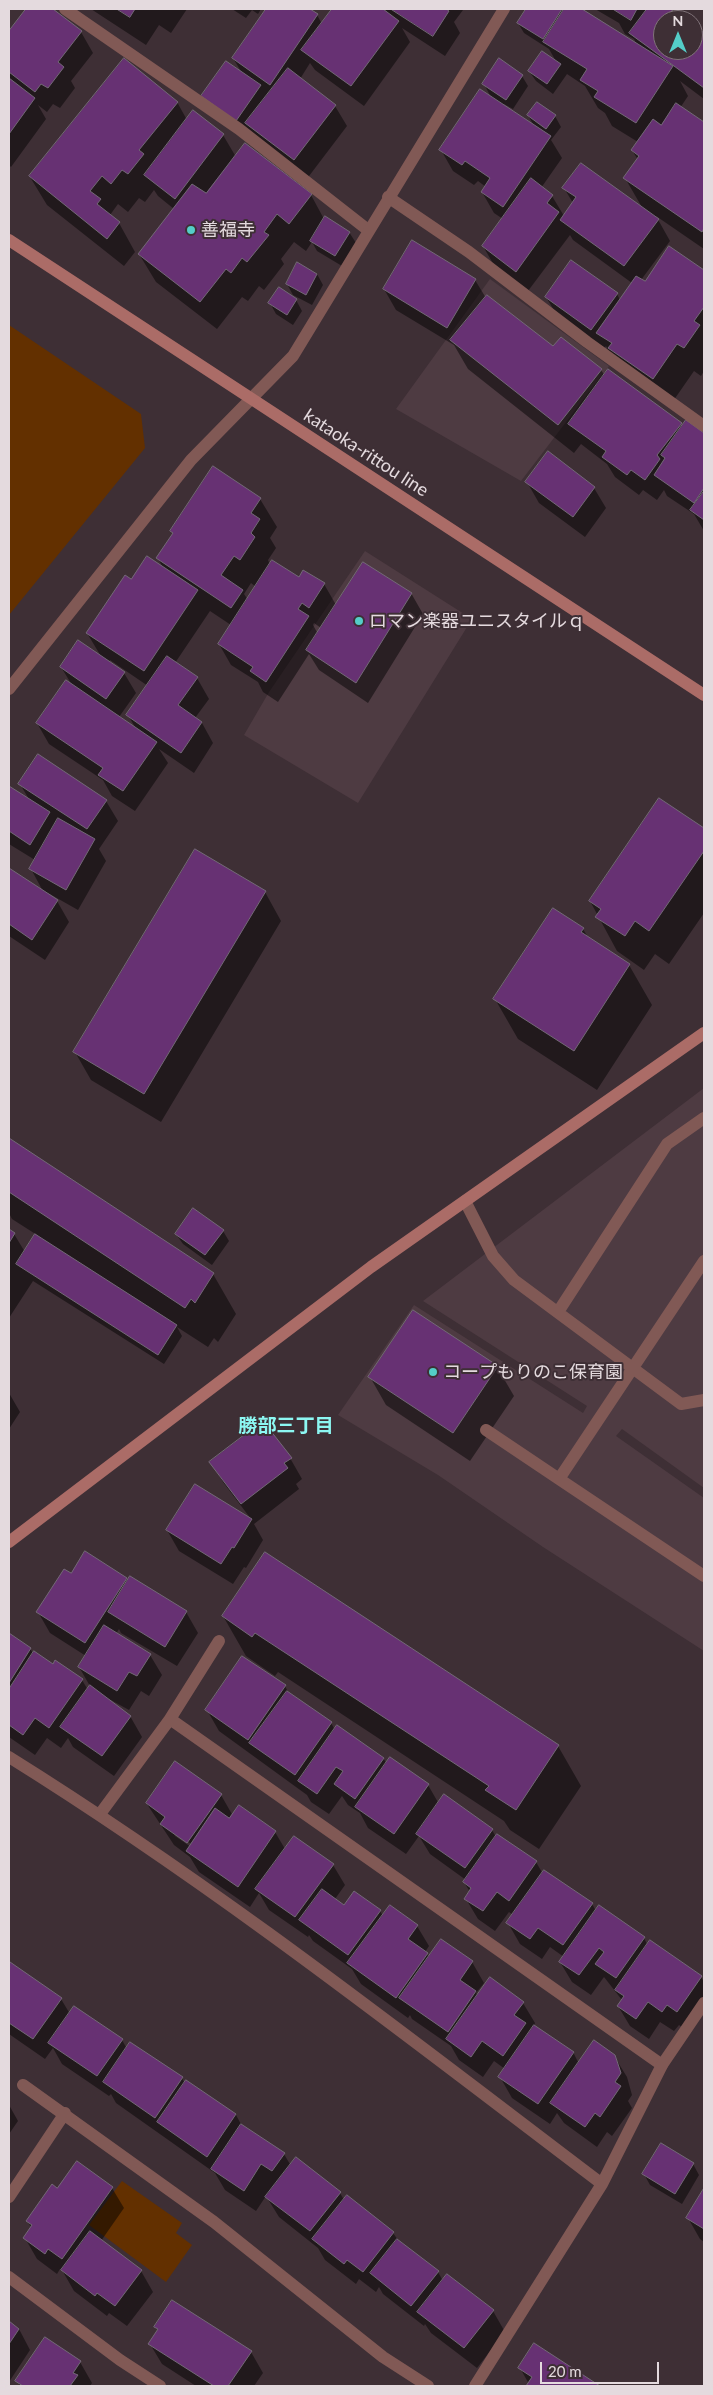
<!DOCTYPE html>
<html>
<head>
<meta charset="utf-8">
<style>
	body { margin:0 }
	#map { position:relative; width:713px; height:2395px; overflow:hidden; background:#3e2f35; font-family:Lato,sans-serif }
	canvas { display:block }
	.frame { position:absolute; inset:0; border:10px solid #e4dade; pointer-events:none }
	.north { position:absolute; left:653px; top:10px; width:50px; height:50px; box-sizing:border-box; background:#3e2f35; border:1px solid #807379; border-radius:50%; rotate:0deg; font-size:14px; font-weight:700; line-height:20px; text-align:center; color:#e4dade }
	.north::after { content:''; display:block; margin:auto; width:18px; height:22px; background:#54cdc8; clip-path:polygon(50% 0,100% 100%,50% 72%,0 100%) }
	.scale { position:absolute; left:540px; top:2362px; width:119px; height:22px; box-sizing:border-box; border:2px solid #e4dade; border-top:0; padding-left:6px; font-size:15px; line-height:18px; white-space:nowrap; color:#e4dade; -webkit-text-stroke:4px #3e2f35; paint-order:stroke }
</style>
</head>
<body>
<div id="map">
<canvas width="713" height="2395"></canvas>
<div class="frame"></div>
<div class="north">N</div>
<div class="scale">20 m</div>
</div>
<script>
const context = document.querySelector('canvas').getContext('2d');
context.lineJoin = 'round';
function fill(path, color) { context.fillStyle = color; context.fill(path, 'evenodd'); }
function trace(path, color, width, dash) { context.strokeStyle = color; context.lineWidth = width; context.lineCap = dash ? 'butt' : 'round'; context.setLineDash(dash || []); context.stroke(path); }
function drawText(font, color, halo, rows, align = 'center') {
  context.font = font + ' Lato,"Noto Sans JP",sans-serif'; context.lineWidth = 4; context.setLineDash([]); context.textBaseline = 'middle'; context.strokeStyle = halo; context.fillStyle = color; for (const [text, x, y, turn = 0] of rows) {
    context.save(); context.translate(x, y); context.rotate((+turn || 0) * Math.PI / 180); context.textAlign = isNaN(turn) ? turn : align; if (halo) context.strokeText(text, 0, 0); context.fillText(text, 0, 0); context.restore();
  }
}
fill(new Path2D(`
	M490,279L609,366L521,481L396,409Z
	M365,551L472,619L358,803L244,735L269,692Z
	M704,1088V1488L622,1429L616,1436L704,1498V1651L543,1547L438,1475L338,1415L414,1305L583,1413L587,1406L423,1301Z`), '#4e3b42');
fill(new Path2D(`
	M9,325L141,414L145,448L9,615Z
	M122,2181L182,2223L176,2233L192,2245L166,2282L89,2225Z`), '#633000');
fill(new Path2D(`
	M28,9H51L81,32L93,53L71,81L75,88L60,108L53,104L47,112L38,105L46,119L11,167L9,165V33Z
	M91,9H187L171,33L159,25L146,45Z
	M232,9H261L258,14L252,10L246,18Z
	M267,9H307L317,15L322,24L333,9L463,10L454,22L460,33L445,56L402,28L410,42L364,106L315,70L310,63L300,79L335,106L347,126L306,180L215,117L242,73L233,58Z
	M527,9H580L637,45L634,39L625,34L619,23L595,9H671L670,10L683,20H663V50H693V27L704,35V99L680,81L688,96L680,108L704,124V249L656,216L670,241L641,280L645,283L670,248L704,271V371L701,376L694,371L669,407L614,361L606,346L603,350L558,317L546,297L617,294L620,300L632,283L573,240L570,235L528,291L495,267L483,246L503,219L494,213L482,192L486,187L478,181L474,185L453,171L441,150L492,99L484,84L522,76L528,86L513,109L504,104L502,106L535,128L528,115L555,116L561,127L551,140L562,158L541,188L552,196L564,216L573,203L564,188L643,209L625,178L638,160L632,150L638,142L612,126L605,113L598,108L585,86L567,74L553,94L536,81L529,71L557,63L549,49L524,33L518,23Z
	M177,102L187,120L223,135L236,157L311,195L324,219L349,232L356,243L342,266L317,251L312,242L306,251L294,242L281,259L284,264L264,290L259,286L248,301L242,297L217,329L156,282L139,254L174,209L158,196L154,190L145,202L139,198L128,212L118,204L110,215L119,223L135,252L124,266L47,205L30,177Z
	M317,274L323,285L312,305L293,295L287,284Z
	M475,280L486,298L553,348L601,370L605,376L683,426L686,422L704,434V531L694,514L667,496L664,490L657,500L643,490L639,495L615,477L607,464L581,444L574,453L468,369L454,345L396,310L384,289Z
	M296,300L302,311L293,325L276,314L270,303Z
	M527,482L594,488L606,508L585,537L539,503Z
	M260,499L277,527L270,538L276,548L268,560L270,565L299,579L324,584L336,605L411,593L423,614L368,703L319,670L309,654L278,702L263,692L258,682L231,665L219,644L231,625L210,611L175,663L197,678L209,699L195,718L202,723L213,743L194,773L159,749L168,763L135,811L112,796L103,780L49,744L37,723L72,685L61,667L102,658L87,633L132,581L163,568L158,558L174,535L171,531ZM251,583L256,587L248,600L244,594ZM314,623L321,628L318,634L313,625ZM110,660L148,686L128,715L136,729L119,717L136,693L124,673L109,662Z
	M20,784L106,801L118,821L99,849L106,861L78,910L48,893L47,894L57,901L69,922L45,960L9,936V869L44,893L31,869L35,860L9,844V787L30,801Z
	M659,800L704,830V913L669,964L655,954L644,970L617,951L590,901Z
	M265,892L281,921L161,1122L91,1080L75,1052Z
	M583,929L589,939L629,965L652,1005L597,1090L518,1039L495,999Z
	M9,1140L213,1274L236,1314L218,1342L214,1338L208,1347L177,1327L182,1336L164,1364L33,1281L9,1318V1230L14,1234L25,1252L37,1235L12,1219L9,1213Z
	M223,1231L229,1241L212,1265L183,1244L176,1234Z
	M413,1312L497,1367L514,1396L470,1461L386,1405L370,1377Z
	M9,1393L20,1412L9,1429Z
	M290,1458L302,1479L296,1484L299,1489L254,1524L263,1540L246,1568L244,1567L233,1584L179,1551L167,1530L251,1519L223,1482L211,1462Z
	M71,1575L127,1579L128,1582L186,1612L198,1633L177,1666L121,1633L119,1629L116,1634L150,1655L162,1675L149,1696L141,1691L129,1710L109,1699L108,1700L130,1716L142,1737L114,1776L73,1747L68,1738L61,1748L47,1738L35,1755L9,1737V1635L30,1649L34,1654L82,1680L88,1690L90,1686L79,1667L86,1656L50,1633L38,1612Z
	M223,1616L558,1746L581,1786L539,1849L510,1830L504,1821L278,1672L275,1676L246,1656Z
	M285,1686L289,1694L331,1723L335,1730L383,1758L387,1764L428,1785L439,1804L492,1830L496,1837L536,1862L543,1874L592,1904L596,1911L644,1938L648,1946L651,1942L701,1977L704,1982V2010L689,2032L679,2025L674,2031L660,2022L649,2039L630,2026L618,2006L622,2000L604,1977L591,1995L572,1982L560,1962L564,1957L550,1947L542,1959L520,1944L508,1923L513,1915L509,1912L495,1931L478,1919L466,1899L470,1892L464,1882L466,1880L430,1854L419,1836L406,1854L368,1828L360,1813L348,1805L342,1796L329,1814L311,1802L307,1795L219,1731L207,1710Z
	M221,1795L233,1816L239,1807L275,1832L285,1849L333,1865L345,1885L335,1899L345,1906L380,1911L383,1916L417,1926L429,1946L425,1952L429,1957L472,1962L484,1983L476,1993L478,1996L523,2003L535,2023L534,2026L573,2052L579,2064L614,2056L627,2077L632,2095L628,2101L632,2108L612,2136L607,2132L597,2147L564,2123L557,2113L550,2124L512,2098L500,2077L505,2069L494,2061L483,2077L459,2060L451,2046L412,2019L410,2015L408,2018L361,1984L352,1969L313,1941L309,1935L308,1937L269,1910L259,1893L250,1907L199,1872L190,1857L174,1845L147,1804ZM174,1833L193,1845L191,1847L175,1836Z
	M10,1964L61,1999L70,2014L122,2040L127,2049L182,2078L185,2084L187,2082L236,2115L242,2126L284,2154L291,2166L340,2193L344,2200L393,2233L398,2240L438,2272L443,2281L493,2311L505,2332L477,2368L431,2333L425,2324L424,2326L383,2294L379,2287L376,2292L359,2279L356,2284L325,2260L318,2248L279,2217L266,2196L256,2211L225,2190L215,2173L116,2103L111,2094L109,2096L62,2064L53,2048L45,2059L9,2034Z
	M9,2105L18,2121L9,2134Z
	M693,2164L699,2175L682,2204L650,2185L644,2174Z
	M112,2188L124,2208L101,2241L141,2271L153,2292L127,2326L109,2313L107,2316L74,2291L62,2270L60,2269L57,2274L37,2259L25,2238L32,2228L27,2221L58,2190Z
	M704,2191V2242L700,2239L688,2218Z
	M9,2323L19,2329L30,2350L9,2382Z
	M156,2327L251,2352L263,2373L254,2386H196L162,2364L150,2344L158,2331Z
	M535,2345L597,2386H527L529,2384L520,2368Z
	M80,2362L92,2383L90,2386H20L17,2381Z`), '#0007');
const building = new Path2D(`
	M26,9H53L82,31L58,62L64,67L48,88L41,84L35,92L9,72V31Z
	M117,9H135L130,17Z
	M266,9H310L318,14L270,85L232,58Z
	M332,9H383L399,21L351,86L301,50Z
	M391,9H446L449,11L433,36Z
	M526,9H562L543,39L517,23Z
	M564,9H582L673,66L636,123L594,97L598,91L580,80L587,69L543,42Z
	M613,9H637L631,20Z
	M647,9H670L686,20H663V50H693V25L704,33V88L629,33Z
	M542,51L561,64L547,84L528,71Z
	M124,58L178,102L139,150L144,154L128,174L122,170L111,184L102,176L90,191L101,199L97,204L120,222L107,239L29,176Z
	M499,58L523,75L506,100L482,84Z
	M226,61L261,85L236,121L201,96Z
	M288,68L336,105L294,160L245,123Z
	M9,78L35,98L9,134Z
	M480,89L551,136L503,207L481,192L490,178L465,161L462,165L439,150Z
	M537,102L556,115L546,129L527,115Z
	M676,103L704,122V228L702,232L623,178L639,156L631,150L653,119L661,125Z
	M193,110L224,134L175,199L144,175Z
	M245,143L312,194L289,224L277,214L264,232L269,235L247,262L242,258L231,273L226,269L200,302L138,254L192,184L206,193Z
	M581,163L659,219L624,266L560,220L576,197L562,188Z
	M531,178L553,195L547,203L559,212L516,272L482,246Z
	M325,216L350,232L335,256L310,241Z
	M412,240L476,279L447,328L383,289Z
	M669,246L704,270V307L694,321L700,325L684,348L677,344L653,379L608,348L612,343L596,333L636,276L645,281Z
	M571,260L618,293L591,330L545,297Z
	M297,262L317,274L306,295L286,284Z
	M279,287L297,299L287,315L268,303Z
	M487,295L553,346L561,337L602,369L558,425L450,340Z
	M608,369L682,423L657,455L660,459L645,480L631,470L627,475L602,457L606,451L568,424Z
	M686,420L704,433V488L694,503L654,475L665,458L661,455Z
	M548,451L595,487L573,517L525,482Z
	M213,466L261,498L251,513L260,519L251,533L255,537L240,560L234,556L221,575L243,590L231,608L156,558L173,533L170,531Z
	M704,491V520L690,510Z
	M147,556L198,590L144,671L86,633L125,575L131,579Z
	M272,560L299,577L303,570L325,583L309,608L302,603L298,609L309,616L266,682L250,671L253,667L218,644Z
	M363,562L412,593L356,683L306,650Z
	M78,640L125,672L106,699L60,667Z
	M167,656L198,677L178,705L202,722L181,753L126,715Z
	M66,680L157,742L123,791L98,775L103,768L36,723Z
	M38,754L107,800L87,829L18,784Z
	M9,786L50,812L30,845L9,831Z
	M659,798L704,828V851L649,931L635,921L625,936L595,917L601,909L589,901Z
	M58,818L95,839L66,890L29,869Z
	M195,849L266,891L144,1094L73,1052Z
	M9,868L58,900L32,940L9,924Z
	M553,908L584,928L581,932L630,964L574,1051L493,999Z
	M9,1138L214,1273L195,1303L191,1299L185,1308L9,1192Z
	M193,1208L224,1230L205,1255L175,1234Z
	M9,1229L15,1233L9,1243Z
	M35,1234L177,1325L158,1355L16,1264Z
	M413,1310L498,1366L453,1433L368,1377Z
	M263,1421L292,1458L284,1463L288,1468L241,1504L209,1462Z
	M195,1484L252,1519L234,1548L232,1547L221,1564L166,1530Z
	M85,1551L127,1578L85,1643L36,1612L64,1569L71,1573Z
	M265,1552L559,1745L516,1810L485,1790L489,1786L255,1633L252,1637L222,1616Z
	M130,1576L187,1611L165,1647L108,1612Z
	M104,1625L151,1654L137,1676L129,1672L117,1691L78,1667Z
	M9,1633L31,1648L9,1683Z
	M34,1651L53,1664L55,1660L83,1679L49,1728L35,1718L23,1735L9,1725V1689Z
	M242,1656L286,1685L248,1740L205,1710Z
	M90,1685L131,1716L102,1756L60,1727Z
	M287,1691L332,1722L295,1775L249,1743Z
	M337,1725L384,1758L355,1799L334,1784L343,1771L336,1767L317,1794L298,1781Z
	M390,1757L429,1784L394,1834L355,1807Z
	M175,1761L222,1794L187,1843L160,1824L165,1817L146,1803Z
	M444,1794L493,1829L465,1868L416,1834Z
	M239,1805L276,1831L238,1887L186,1851L215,1808L229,1818Z
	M497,1834L537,1861L509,1901L497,1892L483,1911L464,1899L471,1888L463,1882Z
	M294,1836L334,1864L295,1917L255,1889Z
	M544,1870L593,1903L563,1945L538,1928L530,1939L506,1923Z
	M322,1889L344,1905L354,1891L381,1910L348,1955L299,1920Z
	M390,1905L418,1925L408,1939L428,1953L396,1998L347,1963Z
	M599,1905L645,1937L616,1978L595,1964L604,1952L599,1948L579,1975L559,1962Z
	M441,1939L473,1961L460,1980L476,1991L448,2032L399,1998Z
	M650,1940L702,1976L677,2012L667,2005L662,2012L648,2002L636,2019L617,2006L624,1996L615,1990Z
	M10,1962L62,1998L33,2039L9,2023Z
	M490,1977L524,2002L514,2015L526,2023L503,2056L482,2041L471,2057L446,2039Z
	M74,2006L123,2039L97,2076L48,2043Z
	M534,2025L574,2052L538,2104L498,2077Z
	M594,2040L615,2055L621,2073L615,2082L621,2086L600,2117L595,2113L585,2127L550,2103Z
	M130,2042L183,2077L155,2118L103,2082Z
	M186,2080L236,2114L207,2157L157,2122Z
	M241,2124L285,2153L272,2171L261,2164L244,2191L211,2169Z
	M661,2143L694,2163L675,2194L642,2174Z
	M296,2157L341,2192L310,2231L265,2197Z
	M77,2161L113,2187L62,2259L48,2249L45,2254L23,2238L32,2225L26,2221L52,2184L57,2188Z
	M704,2188V2229L686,2218Z
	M347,2195L394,2232L363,2272L347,2260L344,2264L312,2239Z
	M90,2231L142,2270L115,2306L97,2293L95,2296L61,2270Z
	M397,2239L439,2271L411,2306L370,2273Z
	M447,2274L494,2310L464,2348L417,2312Z
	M172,2300L252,2351L228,2386H214L148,2344L158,2329L154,2327Z
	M9,2321L19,2329L9,2344Z
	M45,2337L81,2361L73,2373L78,2375L70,2386H23L15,2381Z
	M534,2343L600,2386H526L532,2377L518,2368Z`);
fill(building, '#673173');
trace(building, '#736976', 1);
trace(new Path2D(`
	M65,9L239,129L368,230
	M388,197L469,252L587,342L704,426
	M465,1201L493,1256L514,1280L681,1404L704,1400
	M558,1312L667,1144L704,1118
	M486,1430L559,1479L704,1261
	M559,1479L704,1576
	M170,1719L219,1641
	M100,1814L170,1719L662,2065`), '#815955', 12);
trace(new Path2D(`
	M9,689L191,460L293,356L504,9
	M9,1757C216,1886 408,2037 602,2184L662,2065L704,2003
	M23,2085L214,2222L383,2357L428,2386
	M9,2197L65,2113
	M9,2277L120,2360L160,2386
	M475,2386L602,2184`), '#815955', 12);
trace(new Path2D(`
	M9,240L704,695
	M9,1542L371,1267L704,1033`), '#ab6c67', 12);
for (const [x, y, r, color] of [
	[191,230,5,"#54cdc8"],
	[359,621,5,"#54cdc8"],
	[433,1372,5,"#54cdc8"]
]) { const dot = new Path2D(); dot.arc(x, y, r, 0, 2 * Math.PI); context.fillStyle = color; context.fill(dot); trace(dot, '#3e2f35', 2); }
drawText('18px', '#e4dade', '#3e2f35', [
	["善福寺",201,230],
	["ロマン楽器ユニスタイルｑ",369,621],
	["コープもりのこ保育園",443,1372]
], 'left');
drawText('18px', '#e4dade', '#3e2f35', [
	["kataoka-rittou line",366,453,33]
]);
drawText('bold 19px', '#8cf7f2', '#3e2f35', [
	["勝部三丁目",286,1426]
]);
</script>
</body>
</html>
